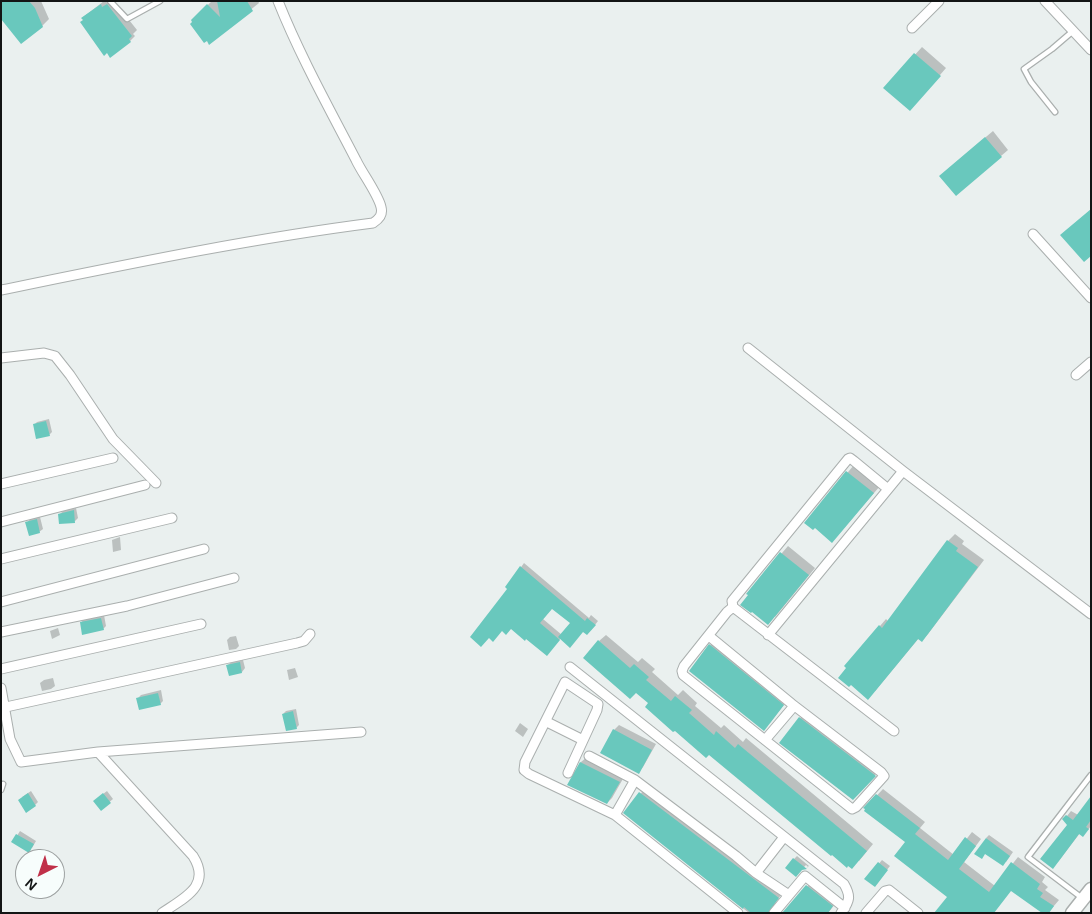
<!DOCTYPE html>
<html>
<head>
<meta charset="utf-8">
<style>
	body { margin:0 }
	#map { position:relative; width:1092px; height:914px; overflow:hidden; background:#eaf0ef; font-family:Arial,sans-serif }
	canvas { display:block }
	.frame { position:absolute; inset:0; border:2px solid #131515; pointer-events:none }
	.north { position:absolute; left:15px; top:849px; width:50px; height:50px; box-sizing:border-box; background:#f7fdfc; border:1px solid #9ca0a0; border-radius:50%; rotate:221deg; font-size:14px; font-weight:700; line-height:20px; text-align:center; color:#131515 }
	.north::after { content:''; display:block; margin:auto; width:18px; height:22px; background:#c03049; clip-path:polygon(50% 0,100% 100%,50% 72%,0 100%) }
</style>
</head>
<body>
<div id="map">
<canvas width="1092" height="914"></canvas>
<div class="frame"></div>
<div class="north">N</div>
</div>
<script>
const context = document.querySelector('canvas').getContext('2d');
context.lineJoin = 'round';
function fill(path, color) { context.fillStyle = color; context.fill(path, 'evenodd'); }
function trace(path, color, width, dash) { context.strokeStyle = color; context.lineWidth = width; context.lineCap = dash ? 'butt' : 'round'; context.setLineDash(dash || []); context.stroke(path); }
fill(new Path2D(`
	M1,1H41L49,19L42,26Z
	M104,1L108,3L114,1L137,30L133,34L135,36L130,41L84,20L82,18Z
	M212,1H258L259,3L209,43L192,20Z
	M922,47L946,68L916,103L885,88Z
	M993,131L1008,150L1001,156L948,169Z
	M49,419L52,432L49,435L34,425L37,422Z
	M854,465L880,486L839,534L806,522Z
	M76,508L78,518L75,521L60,514L63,511Z
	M40,517L43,529L39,532L27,523L30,519Z
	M955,534L964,541L962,544L984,560L928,634L922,640L919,638L875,691L880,626L886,619L888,621L948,541Z
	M120,537L121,550L113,552L112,540Z
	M788,546L815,568L775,617L748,593Z
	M524,563L589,618L591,615L598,621L591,630H584L561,638L550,651L507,587ZM553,607L571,623L562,635L543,619Z
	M104,615L106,626L103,629L81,623L84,619Z
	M58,628L60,635L52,639L50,631Z
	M606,635L638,662L642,658L655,669L652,672L678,695L683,690L697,703L695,706L721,728L724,725L743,742L746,738L873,844L859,861L709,754L650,703L599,641Z
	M236,636L239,646L236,649L229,650L227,640L230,637Z
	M717,638L789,698L770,723L710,645Z
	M243,660L245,668L242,672L230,674L228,665L231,662Z
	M295,668L298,677L289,680L287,670Z
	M53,678L55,686L51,689L42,691L40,683L44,680Z
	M161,690L163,701L160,704L138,698L141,695Z
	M296,709L299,725L296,728L283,714L286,711Z
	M807,711L881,768L860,792L800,718Z
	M520,723L528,729L523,737L515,731Z
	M619,725L656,744L643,767L638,772L614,730Z
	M586,758L624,777L612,798L607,803L569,785L581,762Z
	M647,786L785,890L774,904L777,912H785L814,879L839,899L828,913H749L625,813Z
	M883,789L925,822L920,828L954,855L972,832L981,839L964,862L995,886L1018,857L1045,877L1042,882L1048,887L1045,890L1059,900L1048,913L1012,890L948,897L906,842L865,808Z
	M31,791L38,802L35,805L22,797Z
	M107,791L113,799L101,809L98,798Z
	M1071,811L1091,822V826L1088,830L1080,833L1058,862L1068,825L1067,816Z
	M20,831L36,841L32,848L13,842Z
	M989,835L1013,852L1006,862L986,838Z
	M797,856L809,866L806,868L808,867L806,865L796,875L794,859Z
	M882,860L890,866L877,882L866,879Z`), '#0003');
fill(new Path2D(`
	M1,1H29L35,8L43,27L21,44L1,19Z
	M217,1H247L253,11L209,45L207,41L204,43L190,24L192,22L191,20L207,4L220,17Z
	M101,4L102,7L107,4L132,36L129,39L131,42L110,58L107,53L104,56L80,22L83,20L81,18Z
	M914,53L941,76L910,111L883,88Z
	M985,137L1002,157L956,196L939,176Z
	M1091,209V256L1084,262L1060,235Z
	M46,421L50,436L36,439L33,424Z
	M846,471L874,493L832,543L815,528L813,530L804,523Z
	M74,510L75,523L59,524L58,514Z
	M37,519L40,533L29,536L25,522Z
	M947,540L958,548L956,551L978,567L922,642L918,639L868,700L851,685L849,687L838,678L846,668L844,666L879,625L882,628Z
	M780,552L809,575L768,625L752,612L751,613L740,605L748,595L746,594Z
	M520,566L585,621L587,618L596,625L587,635L583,632L570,648L558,637L570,623L552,609L540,623L560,640L547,656L526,639L525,641L511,629L506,635L502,631L493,642L489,638L481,647L470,637L507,589L505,587Z
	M101,618L104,630L82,635L80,622Z
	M598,640L630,668L634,664L649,677L646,680L671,701L675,696L692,710L689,713L714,735L716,731L735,748L738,744L867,851L852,869L848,866L847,868L832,855L831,856L709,755L706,758L675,731L673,732L645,707L648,703L636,693L630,699L583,658Z
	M709,644L784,705L764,731L689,671Z
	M240,662L242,673L229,676L226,665Z
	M158,693L161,705L139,710L136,698Z
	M293,711L297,729L286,731L282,714Z
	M799,717L876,776L853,800L779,743Z
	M613,729L652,750L639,774L600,753Z
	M580,762L620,782L607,804L567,785Z
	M639,792L779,898L768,913H751L744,907L743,909L623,813Z
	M28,793L36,806L26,813L18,800Z
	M103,793L111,803L101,811L93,801Z
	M876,794L920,828L915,834L948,860L965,837L976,846L959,869L989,892L1011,862L1040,884L1037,889L1043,893L1040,897L1054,906L1049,913H1042L1011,891L994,913H934L947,897L894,856L905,842L864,811L865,809L863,808Z
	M1091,796V820L1086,827L1089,829L1083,837L1079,834L1053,869L1040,859L1067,825L1062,819L1066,815L1073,820Z
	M16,834L34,844L29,853L11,842Z
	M986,838L1010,856L1003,866L985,854L982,859L974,854Z
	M793,858L807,869L802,870L796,877L785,868Z
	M878,862L888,870L875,887L864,879Z
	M806,885L833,906L828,913H782Z`), '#69c8bd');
const service = new Path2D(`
	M110,1L127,19L160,1
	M1055,112L1031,82L1024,69L1052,49L1073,31
	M1,790L3,784
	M1082,898L1028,857L1091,775`);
const minor = new Path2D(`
	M1045,1L1091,50
	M912,28L939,1
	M1033,234L1091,298
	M1,290C124,265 248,239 373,223C379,219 383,215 381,207C378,194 362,173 356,160C329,108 300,56 278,1
	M748,348L903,471L1091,614
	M1,358L44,353L55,356L70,375L113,439L156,483
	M1076,375L1091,362
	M1,484L113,458
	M1,522L145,485
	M1,559L172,518
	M1,602L204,549
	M733,607L732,601L848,459L850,458L854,461L888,489
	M1,632L127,606L234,578
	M768,635L903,471
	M709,636L792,704L881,772L884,776L856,807L852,809L683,675L682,671L684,666L727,612L733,607L894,731
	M570,667L844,884C851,896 850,901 841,913
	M1,669L201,624
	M1,688L10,739L21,762L98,752L361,732
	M6,707L297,643L304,641L310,634
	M547,722L583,740
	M765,740L794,706
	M98,752L193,856C212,886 184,898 162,913
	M589,756L635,780L615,815
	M568,773L597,710L598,704L565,682L525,762L524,770L529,774L615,815L738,913
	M635,780L736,856L756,873L784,837
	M756,873L789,895L774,913
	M789,895L805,876L845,908
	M866,913L885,891L889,890L918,913`);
const secondary = new Path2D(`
	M1072,913L1091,889`);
trace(service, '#aaafae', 7);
trace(minor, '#aaafae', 11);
trace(secondary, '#aaafae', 15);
trace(service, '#fff', 4.5);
trace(minor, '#fff', 9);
trace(secondary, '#fff', 12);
</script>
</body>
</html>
